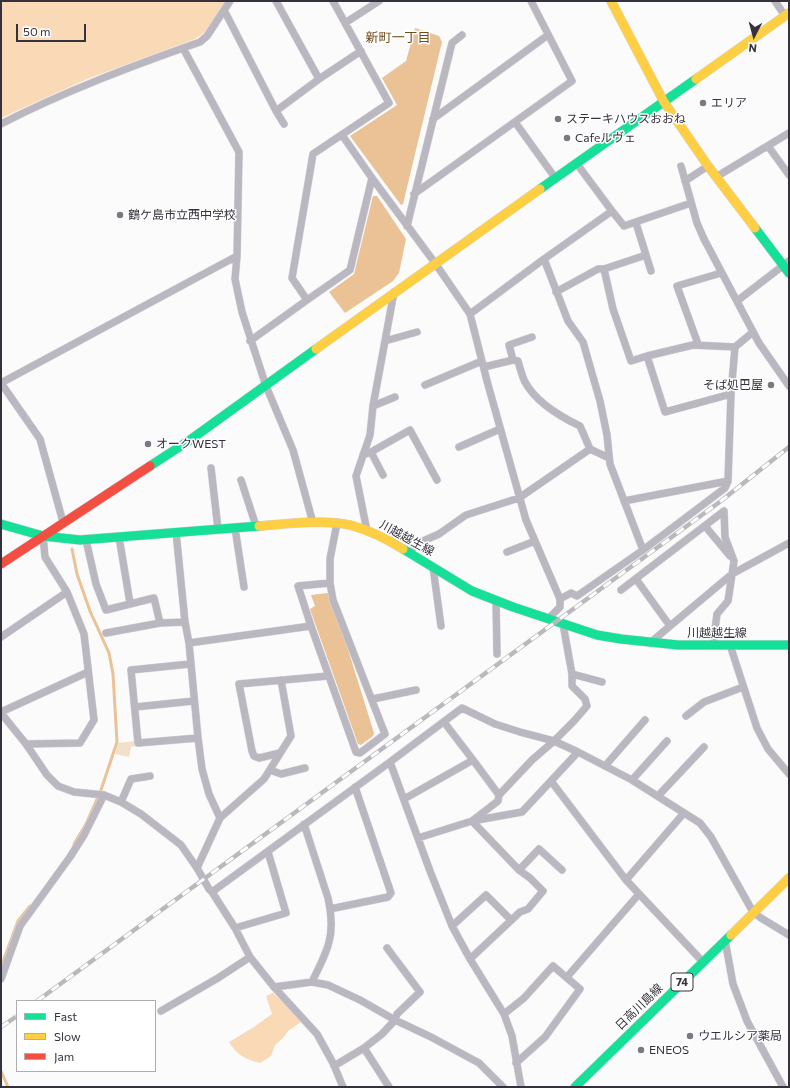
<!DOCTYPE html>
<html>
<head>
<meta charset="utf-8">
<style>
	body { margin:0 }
	#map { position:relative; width:790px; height:1088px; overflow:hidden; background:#fbfbfb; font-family:Commissioner,sans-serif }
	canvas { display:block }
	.frame { position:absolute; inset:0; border:2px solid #35323e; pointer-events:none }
	.legend { position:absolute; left:16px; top:1000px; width:140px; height:72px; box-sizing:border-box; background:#fff; border:1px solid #aeadb2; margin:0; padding:5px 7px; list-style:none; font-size:12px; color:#35323e }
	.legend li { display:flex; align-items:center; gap:8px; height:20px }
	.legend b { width:20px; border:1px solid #aeadb2 }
	.north { position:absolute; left:734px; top:16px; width:40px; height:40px; -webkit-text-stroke:3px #fff; paint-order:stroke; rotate:186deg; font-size:11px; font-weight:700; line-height:16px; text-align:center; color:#35323e }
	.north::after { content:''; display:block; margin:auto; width:14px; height:18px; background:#35323e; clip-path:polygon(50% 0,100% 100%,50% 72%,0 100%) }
	.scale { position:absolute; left:16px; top:24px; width:70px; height:18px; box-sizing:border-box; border:2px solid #35323e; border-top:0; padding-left:5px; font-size:12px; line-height:14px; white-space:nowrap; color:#35323e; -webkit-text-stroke:3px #fff; paint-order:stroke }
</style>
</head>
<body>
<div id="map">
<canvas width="790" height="1088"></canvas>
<div class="frame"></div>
<ul class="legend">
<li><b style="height:5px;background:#16e098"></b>Fast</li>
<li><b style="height:5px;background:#ffcf43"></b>Slow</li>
<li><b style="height:5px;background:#f24e42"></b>Jam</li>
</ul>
<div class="north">N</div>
<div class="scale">50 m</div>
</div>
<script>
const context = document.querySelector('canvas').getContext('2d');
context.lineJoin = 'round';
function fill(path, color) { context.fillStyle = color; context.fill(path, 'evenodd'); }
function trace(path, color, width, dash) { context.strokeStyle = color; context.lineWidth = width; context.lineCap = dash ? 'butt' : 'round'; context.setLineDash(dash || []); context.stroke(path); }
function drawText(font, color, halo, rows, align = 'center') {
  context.font = font + ' Commissioner,"Noto Sans JP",sans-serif'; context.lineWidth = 3; context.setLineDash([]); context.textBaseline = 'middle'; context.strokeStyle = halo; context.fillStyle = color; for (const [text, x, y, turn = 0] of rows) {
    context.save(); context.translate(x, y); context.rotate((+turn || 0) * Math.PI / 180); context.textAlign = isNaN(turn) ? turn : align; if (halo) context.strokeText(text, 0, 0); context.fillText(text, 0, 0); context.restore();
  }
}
fill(new Path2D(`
	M135,741L136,746L131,747L129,757L115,754L118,743Z`), '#f3e0cb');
fill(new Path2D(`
	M1,1H227L204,33L195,39L87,79L1,118Z
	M273,993L288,1007L301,1022L288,1031L283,1038L275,1045L271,1056L260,1063C245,1059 237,1055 229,1042L254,1027L272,1014L266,996Z`), '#fad9b6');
fill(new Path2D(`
	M415,28L439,36L442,42L403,204L401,205L350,136L397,105L382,78L406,61Z
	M373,196H377L406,239L399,273L393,281L345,313L329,292L354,274Z
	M328,593L330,603L341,627L374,733L373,736L361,745L358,744L310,609L315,606L311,595Z`), '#eac295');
trace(new Path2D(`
	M72,549L77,574L90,611L109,653L113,674L117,742L101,790L86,824L74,844
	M1,967L18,921L30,906
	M1,1071L8,1087`), '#eac295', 3);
const street = new Path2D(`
	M276,1L319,79
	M333,1L389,103L313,154L292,278L307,300L350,270L372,178
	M775,1L785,16
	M224,10L276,111L319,79L361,51
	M345,23L379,1
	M276,111L284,124
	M433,119L548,35
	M515,122L556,179
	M1,124C65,91 132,66 200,42L207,36L230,1
	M342,135L372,178L435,263L470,314L487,381L526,520L560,599V607L548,619
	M768,146L789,175
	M577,164L612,211L544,259L568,321L583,342L600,401L607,435L610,464L643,550
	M681,166L697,223L704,239L759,343L789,386
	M716,177L789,133
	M685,181L708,166
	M414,194L572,81L531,1
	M612,211L624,226L691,203
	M636,223L651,271
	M407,226L452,43L462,35
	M237,256L235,279L242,312L266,386L293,450L313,523
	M604,269L646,255
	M556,292L598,269H604L613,309L631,361L647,356
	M737,301L789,261
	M470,314L544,259
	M250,341L307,300
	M385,341L417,332
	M698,344L677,286L721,273
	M513,360L509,345L532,337
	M484,367L513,360L518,361C520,368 522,376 525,382C536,402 561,417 580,426L590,449L609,458
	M1,383L237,256L239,152L183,48
	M1,383L40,439L63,522
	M425,385L482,361
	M731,394L665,412L647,356L693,345L735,347
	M373,406L395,397
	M459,447L500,429
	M371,452L383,475
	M363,455L371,452L410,430L437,480
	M211,468L218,529
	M241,480L256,526
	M624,501L728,481
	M705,526L730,556
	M235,528L244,587
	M367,531L356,476L370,435L373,406L394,292
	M176,532L185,622L189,643L198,738L202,769L209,794L220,818L197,868
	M119,537L130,603
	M86,540L96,584L106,610L154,598L160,623
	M507,552L535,541
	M411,553L414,545L439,534L466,515L519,498L590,449
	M433,567L441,626
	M636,579L670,626L732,574L789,543
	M621,590L724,511L725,537L734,561L728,601L717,614L713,645
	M560,599L571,593L577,596L643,550L725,488L728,481L731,394L735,347L753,332
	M496,601L497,654
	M311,626L298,586L330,583V559L337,523
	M106,633L160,623L185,622
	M1,637L67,592
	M189,643L311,626L356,752L360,753L385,734L333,600L330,583
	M650,643L670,626
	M730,645L757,728L768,749L789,774
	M190,664L131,670L138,743L198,738
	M572,674L602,682
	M373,699L416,690
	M135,707L194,701
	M1,712L88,672
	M1,713L26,744L47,775L58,786L74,792L104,795L121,802L141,814L181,845L197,868L209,889L212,892L235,928L250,957L274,987L317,1034L333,1063L343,1087
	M686,716L704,702L743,687
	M444,722L473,760
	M26,744L80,743L94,720L84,634L67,592L45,557L43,536
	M280,753L259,758L254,756L252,751L239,684L328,676
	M390,762L462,708L495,724L520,732L554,741L578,752L632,780L700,823L711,837L753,912L761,918L789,935
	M605,766L645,720
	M270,770L281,774L305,768
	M632,780L667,741
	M551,781L626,880L703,962
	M499,795L532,760L554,741L574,721L587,706L585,699L572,686V674L563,624
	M658,796L704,747
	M404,799L473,760L499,795L498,801L472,821L519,870L530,878L543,891L528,909L520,912L470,959
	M121,802L131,779L150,776
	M220,818L264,779L291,736L281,680
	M304,824L328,898C331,912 333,928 329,942C326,955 318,969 312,982
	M418,838L472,821L522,812L578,752
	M519,870L539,849L562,870
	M626,880L684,813
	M212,892L390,762L430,871L452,926L470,959L504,1014L512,1036L521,1087
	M330,909L388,897L391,893L355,787
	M452,926L486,895L511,920
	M235,928L286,913L268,852
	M725,940L733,984L747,1021L783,1087
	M567,977L639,894
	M1,979L20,926L70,857L84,835L104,795
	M274,987L312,982L328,985L360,1000L395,1020L431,1037L479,1063L503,1087
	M161,1011L218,978L250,957
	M504,1014L524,998L553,966L580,989L545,1037L516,1063
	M364,1048L382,1034L395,1020L397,1014L420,992L387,948
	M334,1066L364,1048L389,1087`);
const fast = new Path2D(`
	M540,189L696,79
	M755,228L789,273
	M150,466L190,440L316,349
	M1,524L43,536L80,540L259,526
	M403,549L472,591L513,607L597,635L621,639L678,645H789
	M575,1087L731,935`);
const slow = new Path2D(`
	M611,1L664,102L708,166L755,228
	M696,79L789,13
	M316,349L540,189
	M259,526C285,524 325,519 350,525C369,530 387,539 403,549
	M731,935L789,878`);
const jam = new Path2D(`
	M1,564L150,466`);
trace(street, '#d7d7d9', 8);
trace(fast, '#d7d7d9', 10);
trace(slow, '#d7d7d9', 10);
trace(jam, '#d7d7d9', 10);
trace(street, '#bab7c0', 7);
trace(fast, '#16e098', 9);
trace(slow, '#ffcf43', 9);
trace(jam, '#f24e42', 9);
const rail = new Path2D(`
	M37,1001L721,501L789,447
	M1,1027L17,1016`);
trace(rail, '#b9b8bc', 4.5);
trace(rail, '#fff', 3, [9]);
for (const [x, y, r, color] of [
	[703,103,4,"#7a7880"],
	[558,119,4,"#7a7880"],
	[567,138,4,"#7a7880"],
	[120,215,4,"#7a7880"],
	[771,385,4,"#7a7880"],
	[148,444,4,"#7a7880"],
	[690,1036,4,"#7a7880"],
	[641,1050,4,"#7a7880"]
]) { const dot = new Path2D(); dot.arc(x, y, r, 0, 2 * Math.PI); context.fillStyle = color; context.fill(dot); trace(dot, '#fff', 1.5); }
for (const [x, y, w] of [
	[682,982,22]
]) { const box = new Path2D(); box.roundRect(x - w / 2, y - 9, w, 18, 3); context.fillStyle = '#fff'; context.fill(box); trace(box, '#35323e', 1); }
drawText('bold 11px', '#35323e', null, [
	["74",682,982]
]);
drawText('12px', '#35323e', '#fff', [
	["エリア",711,103],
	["ステーキハウスおおね",566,119],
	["Cafeルヴェ",575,138],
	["鶴ケ島市立西中学校",128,215],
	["そば処巴屋",763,385,"right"],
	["オークWEST",156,444],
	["ウエルシア薬局",698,1036],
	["ENEOS",649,1050]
], 'left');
drawText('12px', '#35323e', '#fff', [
	["川越越生線",407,538,29],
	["川越越生線",717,633],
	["日高川島線",639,1007,-44]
]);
drawText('13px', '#704b1c', '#fff', [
	["新町一丁目",398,38]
]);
</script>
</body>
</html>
